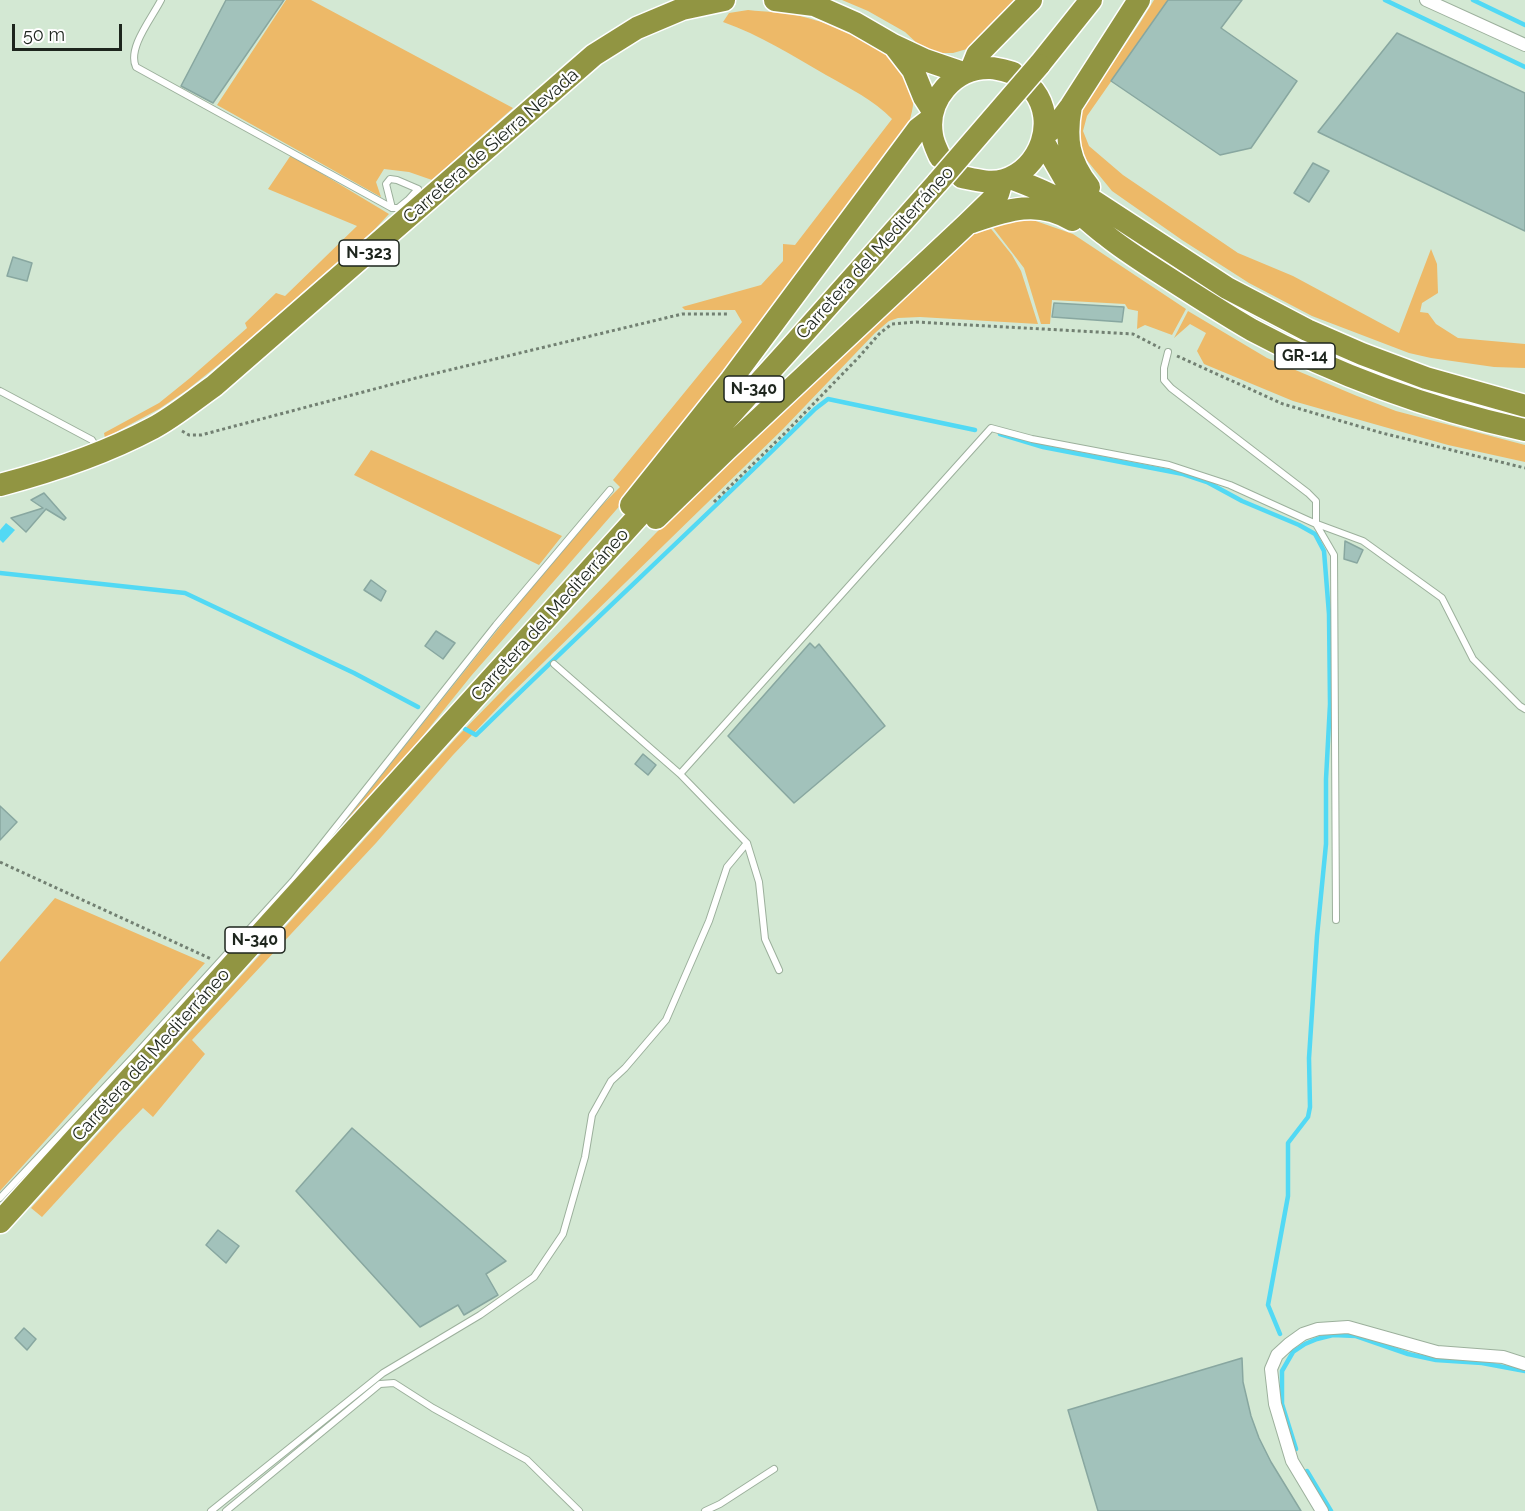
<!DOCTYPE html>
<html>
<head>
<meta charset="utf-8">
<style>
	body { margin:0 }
	#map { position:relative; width:1525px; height:1511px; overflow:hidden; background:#d3e8d3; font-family:Raleway,sans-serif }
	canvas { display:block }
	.scale { position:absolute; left:12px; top:24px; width:110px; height:27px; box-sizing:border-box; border:3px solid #1d251d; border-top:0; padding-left:8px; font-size:18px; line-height:21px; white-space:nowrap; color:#1d251d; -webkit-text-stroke:4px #fff; paint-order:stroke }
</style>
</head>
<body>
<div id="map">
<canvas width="1525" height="1511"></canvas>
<div class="scale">50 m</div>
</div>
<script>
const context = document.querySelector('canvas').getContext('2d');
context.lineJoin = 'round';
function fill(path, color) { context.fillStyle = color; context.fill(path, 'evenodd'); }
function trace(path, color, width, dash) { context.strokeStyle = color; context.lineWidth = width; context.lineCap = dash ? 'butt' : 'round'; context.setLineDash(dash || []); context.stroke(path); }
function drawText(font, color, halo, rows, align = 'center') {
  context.font = font + ' Raleway,sans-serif'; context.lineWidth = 4.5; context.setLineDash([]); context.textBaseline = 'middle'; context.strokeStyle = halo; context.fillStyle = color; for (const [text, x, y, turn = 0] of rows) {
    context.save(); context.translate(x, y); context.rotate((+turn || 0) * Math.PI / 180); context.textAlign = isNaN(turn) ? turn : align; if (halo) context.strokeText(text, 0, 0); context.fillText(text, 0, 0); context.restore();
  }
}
fill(new Path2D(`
	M286,0H311L513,108L432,180L409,172L384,169L376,182L381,197L217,105Z
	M842,0H1015L967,49L953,53H937L920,46L905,32L868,11Z
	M1154,0H1168L1087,116L1083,131L1089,146L1123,175L1238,253L1293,276L1399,333L1431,249L1437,264L1438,293L1422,303L1420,312L1428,313L1436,324L1458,338L1525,344V368L1494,367L1431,358L1409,353L1312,316L1249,283L1182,240L1112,191L1085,158L1078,140L1077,128L1081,112L1092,94L1140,23Z
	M748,10C766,12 786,12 804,17C842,27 904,49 913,93C915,105 910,119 907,130L644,478L471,676L414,747L317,856L543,573L595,512L620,487L613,480L742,322L735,310H685L682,307L761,285L783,261V244L795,245L892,119C874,100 849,88 826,75C793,56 760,35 723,22L729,13Z
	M291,155L389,214L373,231L237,350L187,390L159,409L105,438L104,433L159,403L190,378L247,328L245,323L276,293L285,296L357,226L268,189Z
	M1030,219L1073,234L1186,309L1172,335L1145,325L1137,329L1138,311L1128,309L1125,304L1052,300L1050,324H1041L1024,268L991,225Z
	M988,225L1012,255L1021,271L1038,324L920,317L898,318L889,321L875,333L783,429L508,697L453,755L376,843L192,1040L205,1054L153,1117L143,1108L118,1134L42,1217L31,1208L457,737L694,494L966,233Z
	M1188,311L1267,358L1357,396L1396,411L1525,445V462L1448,445L1293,401L1204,364L1197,351L1206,333L1190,324L1174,338Z
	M371,450L562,536L539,565L354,475Z
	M55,898L205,963L0,1191V962Z`), '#edb968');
fill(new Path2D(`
	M6,523L15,530L3,543L0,540V530Z`), '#52d9f4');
trace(new Path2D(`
	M1385,0L1525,67
	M1473,0L1525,25
	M1000,434L1043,447L1183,474L1207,482L1242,501L1299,525L1315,534L1324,551L1329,614L1330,704L1326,779V844L1317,936L1309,1058L1310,1107L1308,1117L1288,1143V1196L1268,1305L1280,1334
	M0,573L185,593L354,673L418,707
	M465,729L476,735C588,625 704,519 815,409L828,399L975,430
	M1296,1449L1282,1404V1371L1293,1352L1305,1344L1317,1339L1333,1335L1356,1336L1408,1354L1436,1360L1482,1363L1525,1371
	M1307,1471L1331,1511`), '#52d9f4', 4.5);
const building = new Path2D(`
	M226,0H284L213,103L181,86Z
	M1168,0H1242L1221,28L1297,81L1251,148L1220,155L1111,81Z
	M1397,33L1525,93V231L1318,132Z
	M1313,163L1329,171L1309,202L1294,193Z
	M13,257L32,263L27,281L7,276Z
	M1054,303L1124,307L1122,322L1052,317Z
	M44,493L66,518L64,520L46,509L26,532L11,518L43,508L31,500Z
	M1345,541L1363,550L1357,563L1344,559Z
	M371,580L386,591L381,601L364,590Z
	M436,631L455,643L443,659L425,646Z
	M810,643L815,648L819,644L885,726L794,803L728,736Z
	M643,754L656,765L648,775L635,764Z
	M0,806L17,822L0,840Z
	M352,1128L506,1261L486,1274L498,1295L464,1315L458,1305L420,1327L296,1191Z
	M218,1230L239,1246L226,1263L206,1245Z
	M24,1328L36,1339L27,1350L15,1338Z
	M1242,1358L1243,1382L1251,1416L1259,1438L1271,1462L1301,1511H1098L1068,1410Z`);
fill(building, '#a2c2bb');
trace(building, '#88a7a0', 1.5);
const lane = new Path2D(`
	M161,0C152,18 127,48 136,67L392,208H398L409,199L415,205
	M392,208L386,184L390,179L397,180L418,189L409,199
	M0,391L92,440L97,448
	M1316,524L1334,555L1336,920
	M1317,524L1363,541L1442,598L1473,659L1520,706L1525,709
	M554,664L680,774L747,843L759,882L765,939L779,970
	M680,774L991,428L1032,439L1169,465L1230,485L1316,524V501L1308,493L1171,388L1164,380V368L1168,352
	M0,1198L137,1053L293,881L496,625L610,490
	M211,1511L383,1373L480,1315L534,1277L563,1234L585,1157L592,1115L611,1081L625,1068L666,1020L709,921L727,867L747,843
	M226,1511L380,1384L394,1383L433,1408L527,1460L579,1511
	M705,1511L720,1504L774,1469`);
const street = new Path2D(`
	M1426,0L1525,45
	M1322,1511L1292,1461L1275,1404L1271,1369L1277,1355L1289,1344L1303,1334L1318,1329L1348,1327L1437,1352L1503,1357L1525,1364`);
const highway = new Path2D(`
	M775,0L814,5L855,23L893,45L925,60L963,73
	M896,48L913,70L924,97L933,111
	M1039,65L1091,0
	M971,70L977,55L1031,0
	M1071,106C1065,138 1068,161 1089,187
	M1044,135L1056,126L1071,106L1139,0
	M1043,141L1066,181L1072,187L1227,288L1307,330L1362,354L1426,378L1525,406
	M940,157C937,150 933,143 932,135C926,100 954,67 990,68C997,68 1006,71 1013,73
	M962,177C976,180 990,184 1004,180C1041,169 1057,121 1034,91
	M1010,178C1029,185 1047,192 1064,202C1080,212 1092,225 1107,236C1123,249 1142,261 1159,272C1190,292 1221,312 1252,330C1338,376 1430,409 1525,430
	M972,222C1007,210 1038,199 1072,220
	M0,485C53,471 104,454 153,428C174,417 194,400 214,386L594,55L637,28L682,9L724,0
	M631,505L731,380L918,129L931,119
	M656,518L726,450L967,224L998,194L1002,181
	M0,1222L787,352L938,182`);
trace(lane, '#9cb09c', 8);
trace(street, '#9cb09c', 14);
trace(highway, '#fff', 25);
trace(new Path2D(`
	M1177,356L1283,404L1382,433L1525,468
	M182,431L189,435H201L416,378L682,314H729
	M714,502L786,432L859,357L880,333L892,324L916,322L1133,334L1160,348
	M0,862L211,959`), '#728072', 3, [3, 3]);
trace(lane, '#fff', 6);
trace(street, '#fff', 12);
trace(highway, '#919542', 22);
const highwayBridge = new Path2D(`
	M938,182L1039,65`);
trace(highwayBridge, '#fff', 25, []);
trace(highwayBridge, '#919542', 22);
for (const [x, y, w] of [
	[369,253,60],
	[1305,356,60],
	[754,389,60],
	[255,940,60]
]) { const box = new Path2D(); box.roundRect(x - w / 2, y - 13, w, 26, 4.5); context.fillStyle = '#fff'; context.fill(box); trace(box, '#1d251d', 1.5); }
drawText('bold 16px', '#1d251d', null, [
	["N-323",369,253],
	["GR-14",1305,356],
	["N-340",754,389],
	["N-340",255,940]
]);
drawText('18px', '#1d251d', '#fff', [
	["Carretera de Sierra Nevada",491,146,-41],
	["Carretera del Mediterráneo",875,253,-48],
	["Carretera del Mediterráneo",550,615,-48],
	["Carretera del Mediterráneo",151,1055,-48]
]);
</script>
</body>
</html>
